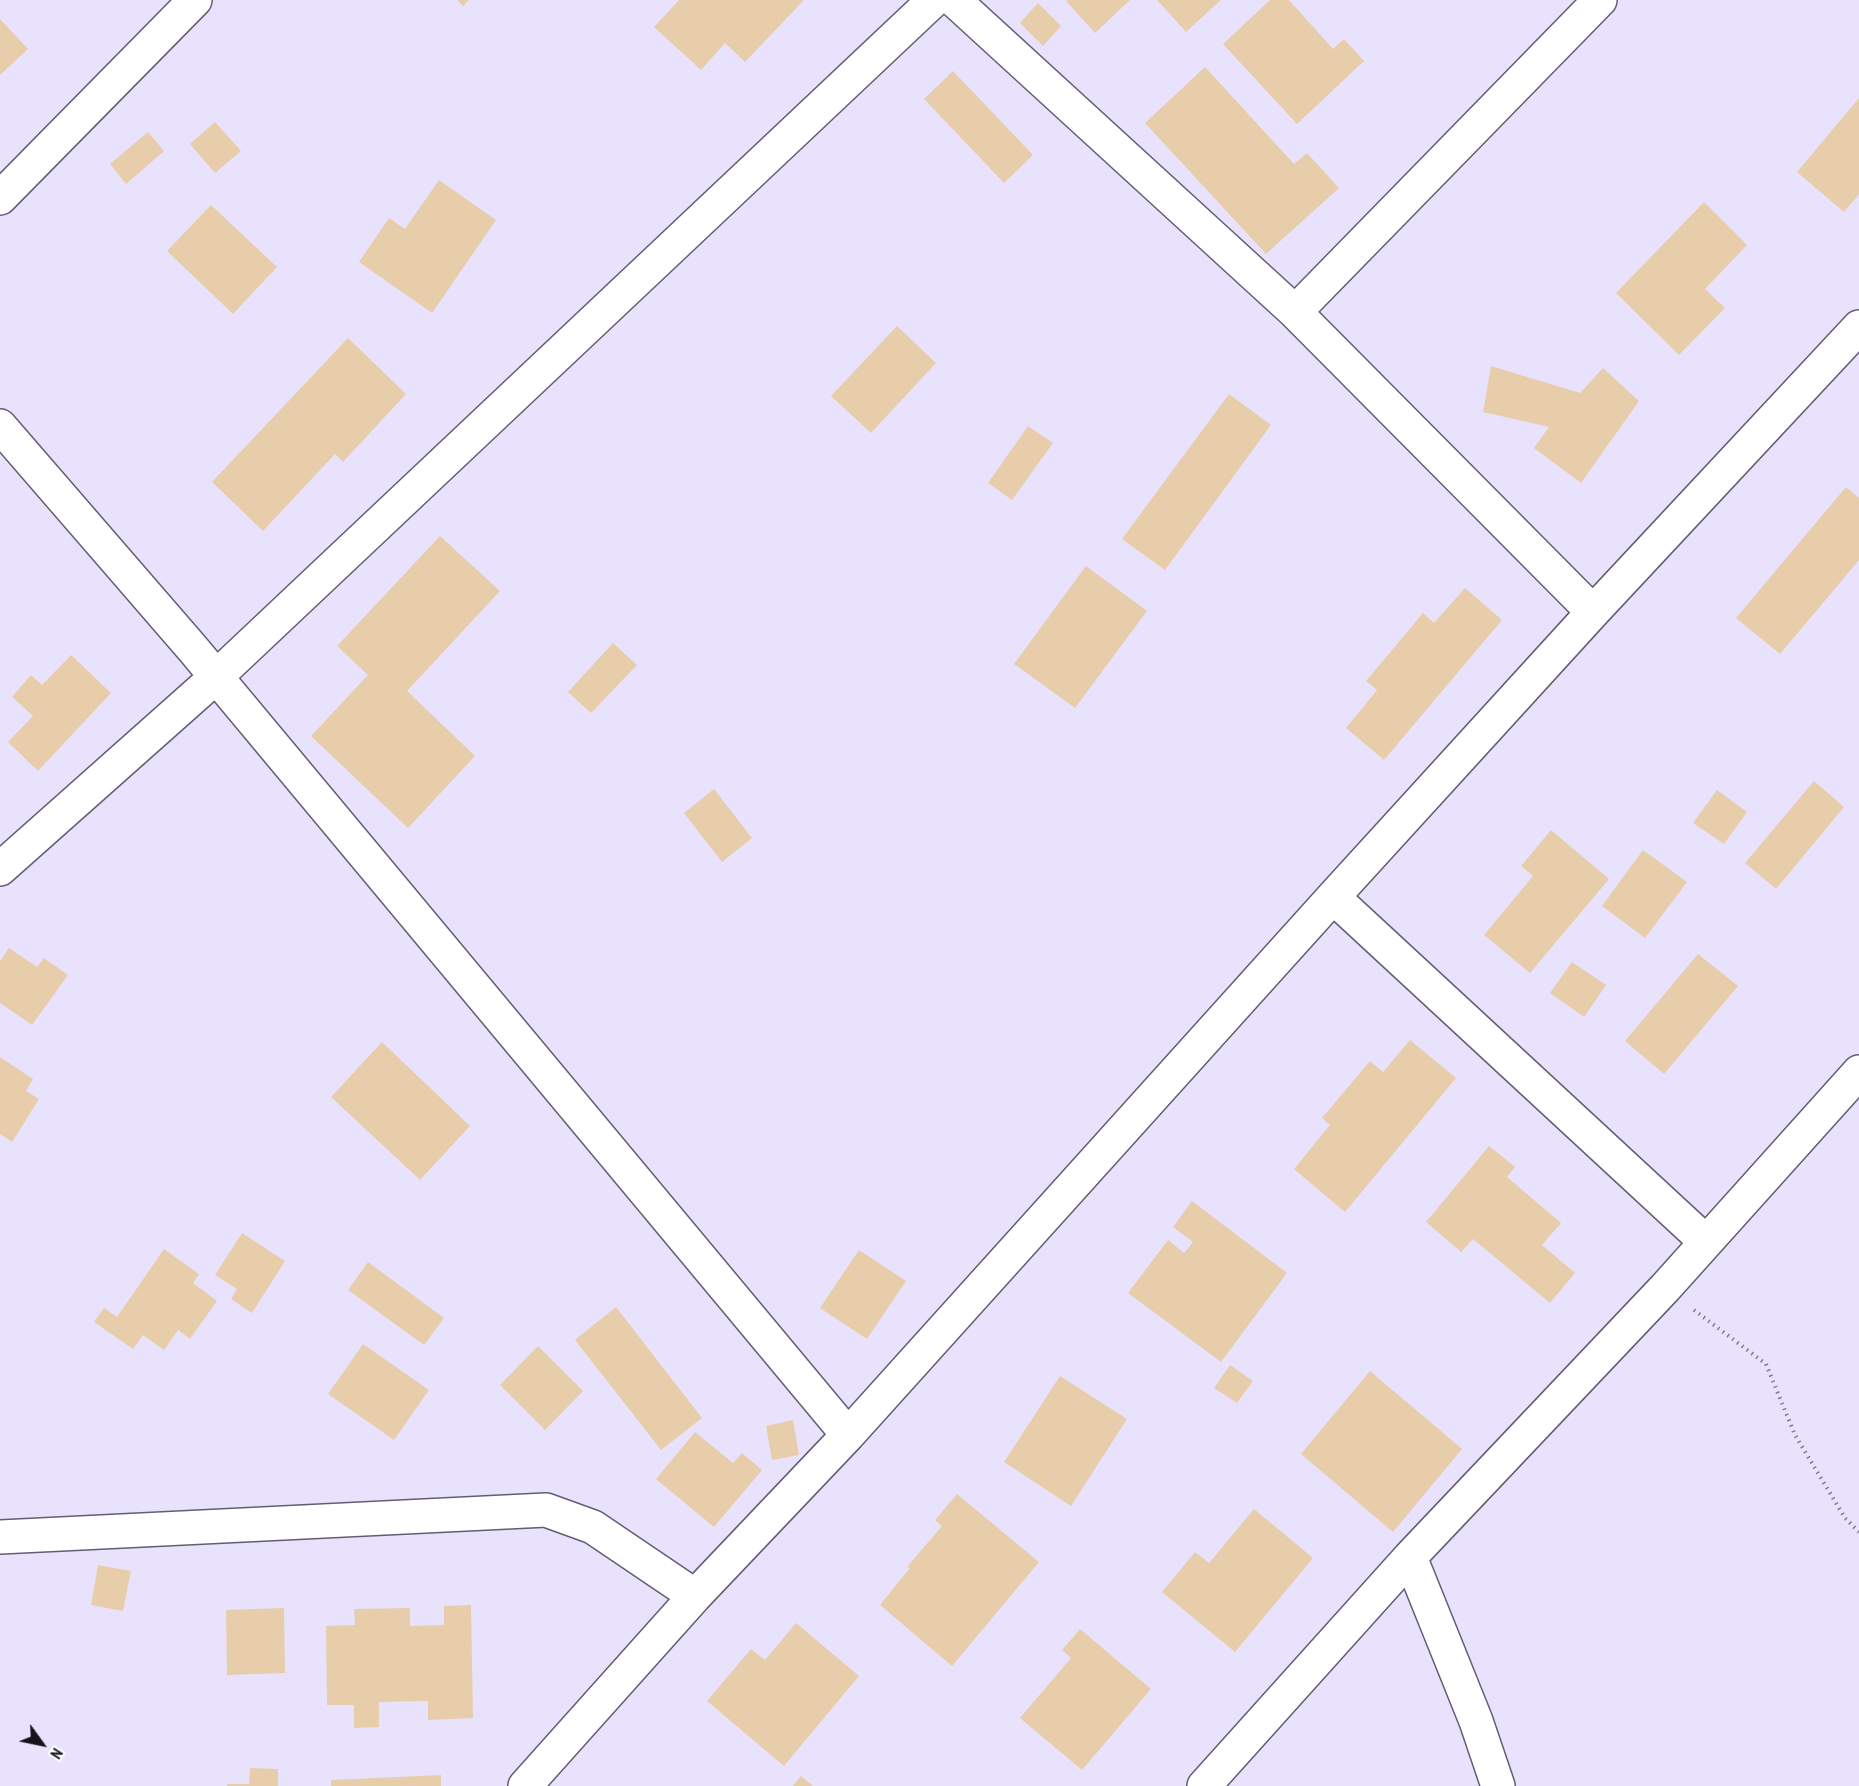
<!DOCTYPE html>
<html>
<head>
<meta charset="utf-8">
<style>
	body { margin:0 }
	#map { position:relative; width:1859px; height:1786px; overflow:hidden; background:#e9e2fd; font-family:"PT Sans Narrow",sans-serif }
	canvas { display:block }
	.north { position:absolute; left:12px; top:1714px; width:60px; height:60px; -webkit-text-stroke:4px #fff; paint-order:stroke; rotate:123deg; font-size:16px; font-weight:700; line-height:24px; text-align:center; color:#15121b }
	.north::after { content:''; display:block; margin:auto; width:21px; height:27px; background:#15121b; clip-path:polygon(50% 0,100% 100%,50% 72%,0 100%) }
</style>
</head>
<body>
<div id="map">
<canvas width="1859" height="1786"></canvas>
<div class="north">N</div>
</div>
<script>
const context = document.querySelector('canvas').getContext('2d');
context.lineJoin = 'round';
function fill(path, color) { context.fillStyle = color; context.fill(path, 'evenodd'); }
function trace(path, color, width, dash) { context.strokeStyle = color; context.lineWidth = width; context.lineCap = dash ? 'butt' : 'round'; context.setLineDash(dash || []); context.stroke(path); }
fill(new Path2D(`
	M457,0H469L463,6Z
	M679,0H804L745,62L725,43L701,70L654,27Z
	M1068,0H1130L1095,33L1066,1Z
	M1157,0H1221L1186,32Z
	M1270,0H1289L1333,49L1344,39L1364,61L1297,124L1223,44Z
	M1038,3L1061,26L1043,46L1020,23Z
	M0,19L28,49L0,75Z
	M1205,67L1294,164L1307,153L1339,188L1266,254L1145,123Z
	M953,71L1033,155L1004,183L924,99Z
	M1859,98V194L1844,212L1797,172Z
	M215,122L241,151L215,173L190,144Z
	M148,132L164,151L126,184L110,164Z
	M439,180L496,220L432,313L359,262L389,218L405,229Z
	M1704,202L1747,245L1705,289L1725,308L1679,355L1616,293Z
	M211,205L277,267L233,314L167,251Z
	M897,326L936,363L871,433L831,396Z
	M348,338L406,394L343,462L335,454L263,531L212,482Z
	M1491,366L1580,393L1603,368L1639,401L1581,483L1534,448L1549,427L1483,412Z
	M1229,394L1271,425L1165,570L1122,539Z
	M1028,426L1053,443L1012,500L988,483Z
	M1846,487L1859,498V560L1780,654L1736,618Z
	M440,536L500,591L407,691L475,756L408,828L311,736L368,675L337,646Z
	M1086,566L1147,611L1075,708L1014,664Z
	M1465,588L1502,620L1384,760L1346,728L1377,690L1366,681L1423,613L1434,623Z
	M613,643L637,665L591,713L568,692Z
	M71,655L111,693L38,771L8,742L33,716L12,697L31,675L42,685Z
	M1814,781L1844,807L1776,889L1745,863Z
	M714,789L752,838L722,862L684,813Z
	M1717,790L1747,812L1724,844L1693,823Z
	M1551,830L1609,879L1530,973L1484,935L1533,876L1521,866Z
	M1643,850L1687,882L1645,938L1602,906Z
	M9,948L37,967L44,958L68,975L32,1025L0,1003V961Z
	M1698,954L1738,986L1664,1074L1625,1041Z
	M1572,962L1606,985L1584,1017L1550,993Z
	M1410,1040L1456,1078L1345,1212L1294,1169L1330,1125L1322,1118L1370,1061L1383,1072Z
	M382,1042L470,1126L420,1180L331,1097Z
	M0,1057L33,1079L26,1091L39,1099L12,1142L0,1134Z
	M1489,1146L1515,1167L1507,1177L1561,1223L1542,1245L1575,1273L1550,1303L1473,1239L1461,1252L1426,1222Z
	M1192,1201L1287,1273L1221,1362L1128,1293L1168,1240L1184,1253L1193,1242L1173,1227Z
	M242,1233L285,1261L252,1313L231,1299L237,1289L215,1275Z
	M164,1249L199,1274L193,1283L217,1301L190,1339L178,1330L164,1350L143,1335L133,1349L94,1322L104,1308L117,1317Z
	M859,1250L906,1281L867,1339L820,1308Z
	M368,1262L444,1318L424,1345L348,1290Z
	M616,1307L702,1418L661,1450L575,1340Z
	M363,1344L429,1390L394,1440L328,1394Z
	M538,1346L583,1391L545,1430L500,1385Z
	M1230,1365L1253,1381L1237,1403L1214,1388Z
	M1370,1371L1462,1449L1393,1532L1301,1454Z
	M1060,1376L1127,1419L1071,1506L1004,1462Z
	M793,1420L799,1455L772,1460L766,1426Z
	M695,1432L733,1463L742,1453L762,1470L714,1527L656,1479Z
	M957,1494L1039,1562L952,1666L880,1605L910,1568L907,1567L942,1526L935,1520Z
	M1254,1509L1313,1558L1235,1652L1162,1592L1195,1552L1209,1563Z
	M98,1565L131,1571L123,1611L91,1605Z
	M471,1605L473,1718L428,1720V1701L379,1702V1727L354,1728V1705H327L326,1626L355,1625L354,1609L410,1608V1626L444,1625V1606Z
	M284,1608L285,1673L227,1675L226,1610Z
	M796,1623L859,1676L784,1766L707,1701L751,1649L765,1660Z
	M1080,1629L1151,1689L1082,1770L1020,1718L1071,1658L1062,1650Z
	M250,1768L278,1769V1786H227V1784H249Z
	M441,1775V1786H331V1780Z
	M801,1776L813,1786H793Z`), '#e8cdab');
const minor = new Path2D(`
	M954,0L1295,312L1593,612
	M0,198L195,0
	M1295,312L1600,0
	M0,426L193,649L848,1435
	M0,869L216,677L934,0
	M1333,897L1706,1242
	M0,1537L546,1510L593,1527L695,1596
	M1410,1557L1476,1721L1498,1786
	M525,1786L695,1596L848,1435L1333,897L1593,612L1859,327
	M1204,1786L1410,1557L1665,1288L1859,1072`);
trace(minor, '#635d74', 36);
trace(new Path2D(`
	M1694,1310L1766,1364L1795,1435L1845,1518L1859,1532`), '#817c8e', 4, [1.5, 4.5]);
trace(minor, '#fff', 33);
</script>
</body>
</html>
